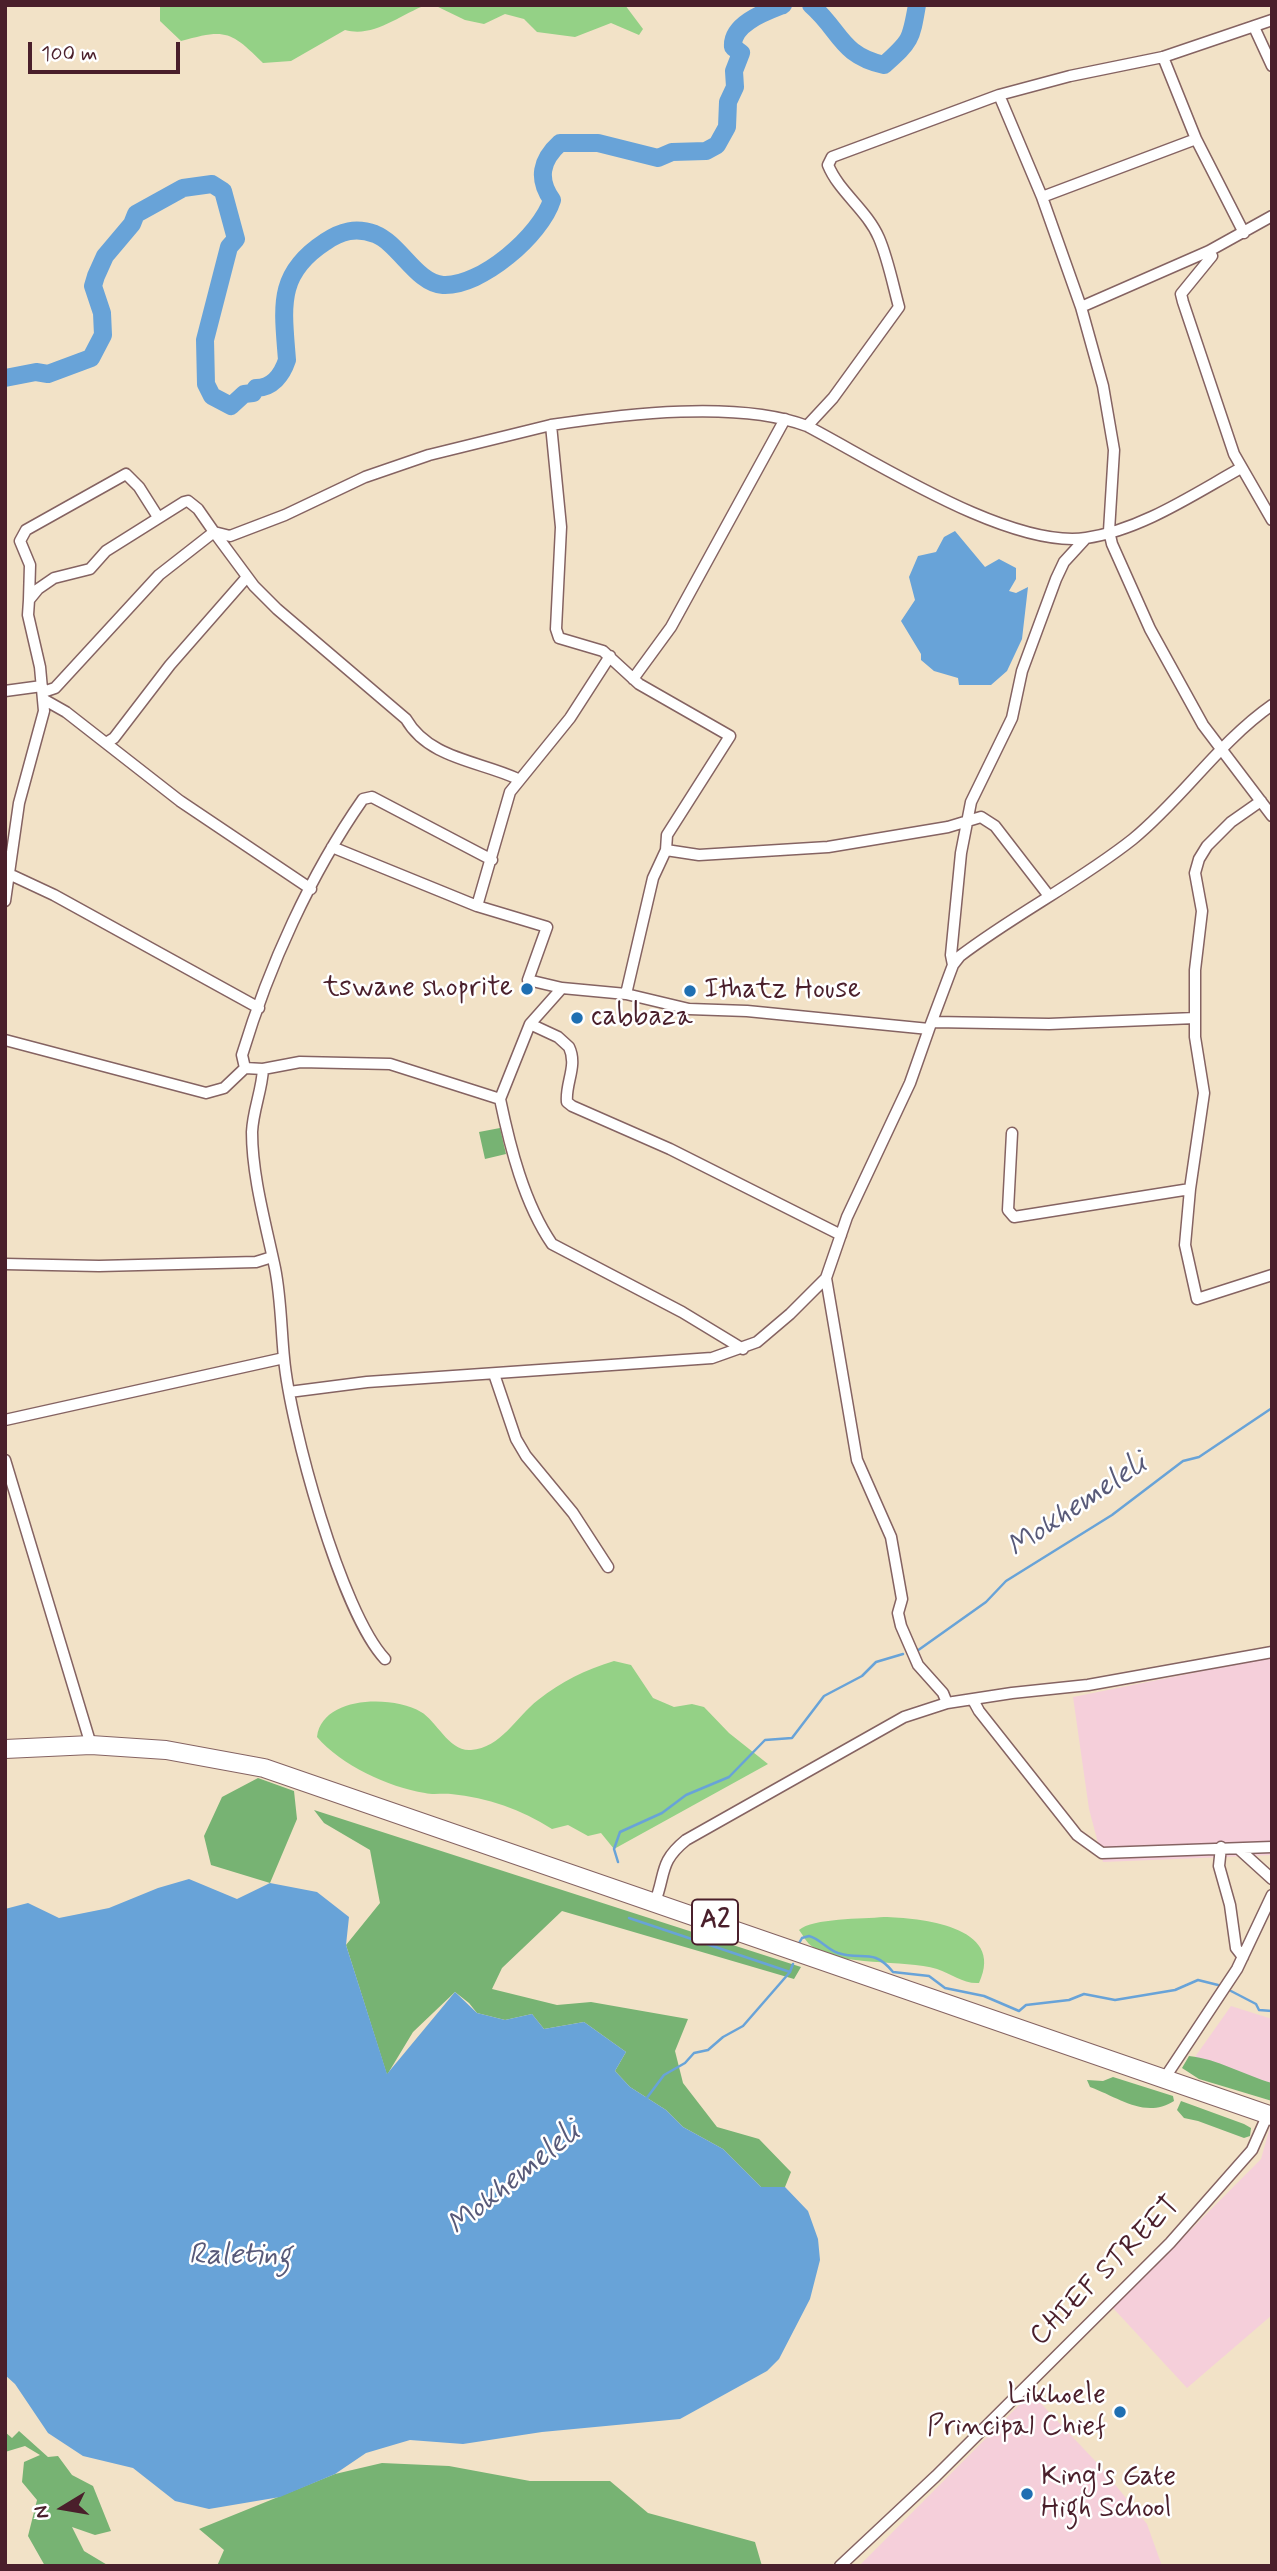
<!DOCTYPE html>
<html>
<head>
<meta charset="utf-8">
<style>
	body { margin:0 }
	#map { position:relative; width:1277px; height:2571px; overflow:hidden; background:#f2e2c7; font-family:Mynerve,sans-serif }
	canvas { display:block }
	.frame { position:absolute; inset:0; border:7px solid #4a1f2b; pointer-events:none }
	.north { position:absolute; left:28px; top:2473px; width:70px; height:70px; -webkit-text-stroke:5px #fff; paint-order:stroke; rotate:259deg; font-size:19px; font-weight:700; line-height:28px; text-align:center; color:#4a1f2b }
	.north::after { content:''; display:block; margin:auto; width:24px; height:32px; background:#4a1f2b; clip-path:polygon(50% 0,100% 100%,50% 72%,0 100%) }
	.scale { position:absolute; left:28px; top:42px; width:152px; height:32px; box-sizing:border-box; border:4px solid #4a1f2b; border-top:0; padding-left:9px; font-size:21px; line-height:24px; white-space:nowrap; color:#4a1f2b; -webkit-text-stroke:5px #fff; paint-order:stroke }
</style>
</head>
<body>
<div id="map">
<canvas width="1277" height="2571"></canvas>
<div class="frame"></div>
<div class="north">N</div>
<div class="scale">100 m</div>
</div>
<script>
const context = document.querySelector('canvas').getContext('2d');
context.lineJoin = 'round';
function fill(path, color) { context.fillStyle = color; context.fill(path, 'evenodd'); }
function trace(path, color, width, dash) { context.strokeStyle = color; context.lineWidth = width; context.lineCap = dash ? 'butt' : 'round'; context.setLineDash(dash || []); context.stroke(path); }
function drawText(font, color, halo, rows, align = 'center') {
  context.font = font + ' Mynerve,sans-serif'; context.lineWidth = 5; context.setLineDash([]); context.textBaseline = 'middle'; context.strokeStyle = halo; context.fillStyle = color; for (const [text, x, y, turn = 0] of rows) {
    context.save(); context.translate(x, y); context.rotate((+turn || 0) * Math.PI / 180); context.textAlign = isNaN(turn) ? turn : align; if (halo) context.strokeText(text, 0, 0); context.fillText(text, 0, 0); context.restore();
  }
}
fill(new Path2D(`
	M1272,1657V1855L1103,1862L1089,1809L1073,1697Z
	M1231,2006L1272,2019V2096L1190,2064Z
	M1272,2120V2315L1187,2388L1113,2308L1261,2159Z
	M1031,2393L1100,2466L1147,2524L1162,2566H859Z`), '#f5cfda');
fill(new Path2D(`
	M160,5H426C399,15 374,38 345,30L291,61L263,63C230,30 225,29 181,41L160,21Z
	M434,5H625L643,29L639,35L611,23L575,37L537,32L524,19L505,14L484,24L465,20Z
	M614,1661L631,1665L653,1698L674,1707L692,1704L704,1707L729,1733L768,1764L614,1849L601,1833L588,1836L568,1825L552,1829C521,1809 488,1798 451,1794C443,1793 433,1795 425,1793C388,1787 341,1765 317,1737C322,1696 392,1695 421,1712C437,1721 449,1752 471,1750C501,1748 516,1717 538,1700C562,1681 585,1670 614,1661Z
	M884,1917C918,1918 1007,1925 979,1983C963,1984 952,1974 937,1969C904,1959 840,1967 813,1947C807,1944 803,1935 799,1930C813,1918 862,1919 884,1917Z`), '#94d186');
fill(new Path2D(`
	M500,1128L506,1154L485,1159L479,1132Z
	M258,1778L294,1791L297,1819L270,1883L211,1865L204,1836L222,1797Z
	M314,1810L801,1967L794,1979L562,1911L502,1968L492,1989L557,2005L591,2002L688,2019L675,2051L683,2083L717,2127L759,2139L791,2172L785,2187H761L723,2149L683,2127L666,2110L630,2087L615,2071L626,2052L584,2022L544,2029L532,2014L505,2020L477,2013L469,2003L455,1992L413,2032L387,2075L346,1945L380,1903L370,1850L324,1823Z
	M1189,2056C1218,2059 1244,2075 1272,2083V2101L1199,2079L1182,2068Z
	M1113,2077L1173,2096L1174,2101C1145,2119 1120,2098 1090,2087L1087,2080L1103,2081Z
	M1181,2101L1244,2124L1251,2128L1250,2136L1244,2138L1198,2121L1184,2118L1177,2110Z
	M19,2431L48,2457L58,2456L72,2475L93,2486L111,2531L95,2535L72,2527L84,2551L109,2566H45L28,2536L37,2500L22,2482L24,2462L40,2455L25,2446L5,2452V2432L12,2438Z
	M382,2463L449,2466L530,2481H610L648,2513L755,2542L762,2566H217L224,2550L199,2529L335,2474Z`), '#77b373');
fill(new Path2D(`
	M955,531L985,567L999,559L1016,568V579L1009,591L1016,593L1028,587L1022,639L1007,671L991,685H959L958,678L934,671L921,660V654L901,621L915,600L909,577L918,556L936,552L944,537Z
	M189,1879L237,1899L270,1883L317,1892L349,1917L346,1945L387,2074L455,1992L477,2013L505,2020L532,2014L544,2029L584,2022L626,2052L615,2071L630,2087L666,2110L683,2127L723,2149L761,2187H785L808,2211L818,2239L820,2260L810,2299L779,2359L767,2371L680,2419L542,2432L463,2444L410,2440L366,2453L335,2474L280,2497L209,2509L175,2501L133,2468L83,2456L48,2433L15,2384L5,2375V1909L28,1903L59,1918L109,1908L158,1888Z`), '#68a3d8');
trace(new Path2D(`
	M917,1651L986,1602L1006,1581L1112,1515L1183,1461L1199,1457L1272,1408
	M618,1862L614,1849L620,1832L662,1813L686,1795L729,1777L765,1740L792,1738L824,1696L862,1676L876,1662L903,1654
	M629,1918L790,1972L743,2026L723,2037L708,2050L694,2053L685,2063L664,2075L646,2099
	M798,1945L802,1938L809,1936C820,1939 827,1949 838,1953C862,1961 873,1947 893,1972L929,1976L945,1988L984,1996L1019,2011L1026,2005L1069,2000L1084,1994L1115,2000L1175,1990L1198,1980L1218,1985
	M790,1972L793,1964
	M1231,1991L1256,2004L1259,2010L1272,2011`), '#68a3d8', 2.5);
trace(new Path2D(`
	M811,5C841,31 840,55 884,65C911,41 911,40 917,5
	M5,378L36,372L48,374L91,358L103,335L102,313L93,286L96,276L105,256L132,224L136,214L183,188L212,184L223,191L236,239L229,247L205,340L206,384L212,396L231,406L244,394L253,393L256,388C272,388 282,375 287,360C283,307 276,274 325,242C341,231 356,227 375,234C400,244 416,283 443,285C481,287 541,235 552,200C537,179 541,160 560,143H598L658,158L672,152L706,151L717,145L727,127L728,102L735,87L734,71L741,53L733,47C731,24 765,12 783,5`), '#68a3d8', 18);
const minor = new Path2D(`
	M1254,27L1272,66
	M1163,57L1196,139
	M999,95L1042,197L1081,307L1103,386L1114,450L1109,531L1112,544L1150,629L1203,725L1272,816
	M1042,197L1196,139L1244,233
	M1209,251L1212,256L1181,294L1183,302L1234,454L1272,520
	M1081,307L1209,251L1272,216
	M807,426L833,398L899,307C893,285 888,259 879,238C867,210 839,192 828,165L832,157L999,95L1070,76L1163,57L1272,20
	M29,600L30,565L20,541L26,530L126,474L139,487L158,517
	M633,679L671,627L785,419
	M5,691L42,686
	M43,692L55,688L159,575L214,532L254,586L277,609L406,719C429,759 480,761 518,779
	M43,699L66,712L180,801L311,889
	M106,743L114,738L170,665L247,577
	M1261,801L1231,822L1207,846L1199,859L1195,873L1202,911L1195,970V1037L1204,1093L1190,1189L1185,1245L1197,1299L1272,1275
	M332,847L477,906L510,792L570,718L610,656
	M666,850L667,835L730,736L639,684L603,651L559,638L556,629L561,527L551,425C624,414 738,400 807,426C876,462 1010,549 1086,538C1141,530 1194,494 1241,468
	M9,874L54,895L259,1008
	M5,901L19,803L44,711L40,667L28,615L29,600L38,589L54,578L90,569L106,551L184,502L188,501L198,509L214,532L230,536L285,515L365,477L429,455L551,425
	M477,906L547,927L528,980L562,988
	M953,965L951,955L961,853L971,802L1012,718L1022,671L1056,579L1064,562L1086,538
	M626,994L653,878L666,850L699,855L828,847L948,827L981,817L995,826L1049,896
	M934,1022L1049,1024L1195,1018
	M530,1024L558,1037L569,1047C578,1066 565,1083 567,1102L572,1106L670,1149L841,1235
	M5,1040L206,1093L224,1088L245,1068L263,1069L300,1062L390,1064L500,1099L530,1024L562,988L626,994L689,1009L747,1011L929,1029L953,965L960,956C1015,914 1079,882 1133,839C1183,798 1219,742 1272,705
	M245,1068L242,1055C269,966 310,875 363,799L372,797L492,860
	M263,1069C262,1090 253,1110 252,1132C252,1176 266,1225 275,1268C281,1298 281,1328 284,1358C290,1425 341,1612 385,1659
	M500,1099C510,1147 524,1203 552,1244L682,1312L743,1349
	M1012,1133L1008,1210L1014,1217L1190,1189
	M5,1264L99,1266L256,1262L272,1257
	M826,1278L857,1460L891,1537L902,1599L898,1613L901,1626L918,1665L943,1693L947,1703
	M494,1374L516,1439L526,1456L573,1513L608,1567
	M289,1392L367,1382L712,1358L757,1342L790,1314L826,1278L847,1217L910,1083L929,1029
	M5,1420L284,1358
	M5,1460L91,1745
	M973,1700L979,1711L1077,1835L1102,1853L1272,1847
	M1221,1847L1219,1866L1230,1905L1236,1948L1243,1957
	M1240,1850L1272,1879
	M655,1902C666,1873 659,1862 686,1840L904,1717L947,1703L1012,1693L1088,1685L1272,1652
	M1164,2079L1237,1969L1272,1895
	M840,2566L936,2476L1170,2243L1252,2150L1268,2114`);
const primary = new Path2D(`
	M5,1749L91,1745L166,1750L264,1768L1272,2116`);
trace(minor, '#856362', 13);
trace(primary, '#856362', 20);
trace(minor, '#fff', 10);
trace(primary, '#fff', 18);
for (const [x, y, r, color] of [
	[527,989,7,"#1f6fb2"],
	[690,991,7,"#1f6fb2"],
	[577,1018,7,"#1f6fb2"],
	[1120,2412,7,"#1f6fb2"],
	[1027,2494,7,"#1f6fb2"]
]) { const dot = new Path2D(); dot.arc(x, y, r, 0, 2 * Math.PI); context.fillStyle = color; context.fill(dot); trace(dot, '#fff', 2.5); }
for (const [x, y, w] of [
	[715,1922,46]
]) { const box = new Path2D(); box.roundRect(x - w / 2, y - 22.5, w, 45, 5); context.fillStyle = '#fff'; context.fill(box); trace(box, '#4a1f2b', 2); }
drawText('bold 26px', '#4a1f2b', null, [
	["A2",715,1922]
]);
drawText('28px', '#4a1f2b', '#fff', [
	["tswane shoprite",513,989,"right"],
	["Ithatz House",704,991],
	["cabbaza",591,1018],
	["Likhoele",1106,2396,"right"],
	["Principal Chief",1106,2428,"right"],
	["King's Gate",1041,2478],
	["High School",1041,2510]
], 'left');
drawText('28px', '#4a1f2b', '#fff', [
	["CHIEF STREET",1106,2272,-45]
]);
drawText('italic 30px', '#585a79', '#fff', [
	["Mokhemeleli",1078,1507,-34],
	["Mokhemeleli",515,2180,-39],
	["Raleting",240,2257]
]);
</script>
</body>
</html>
